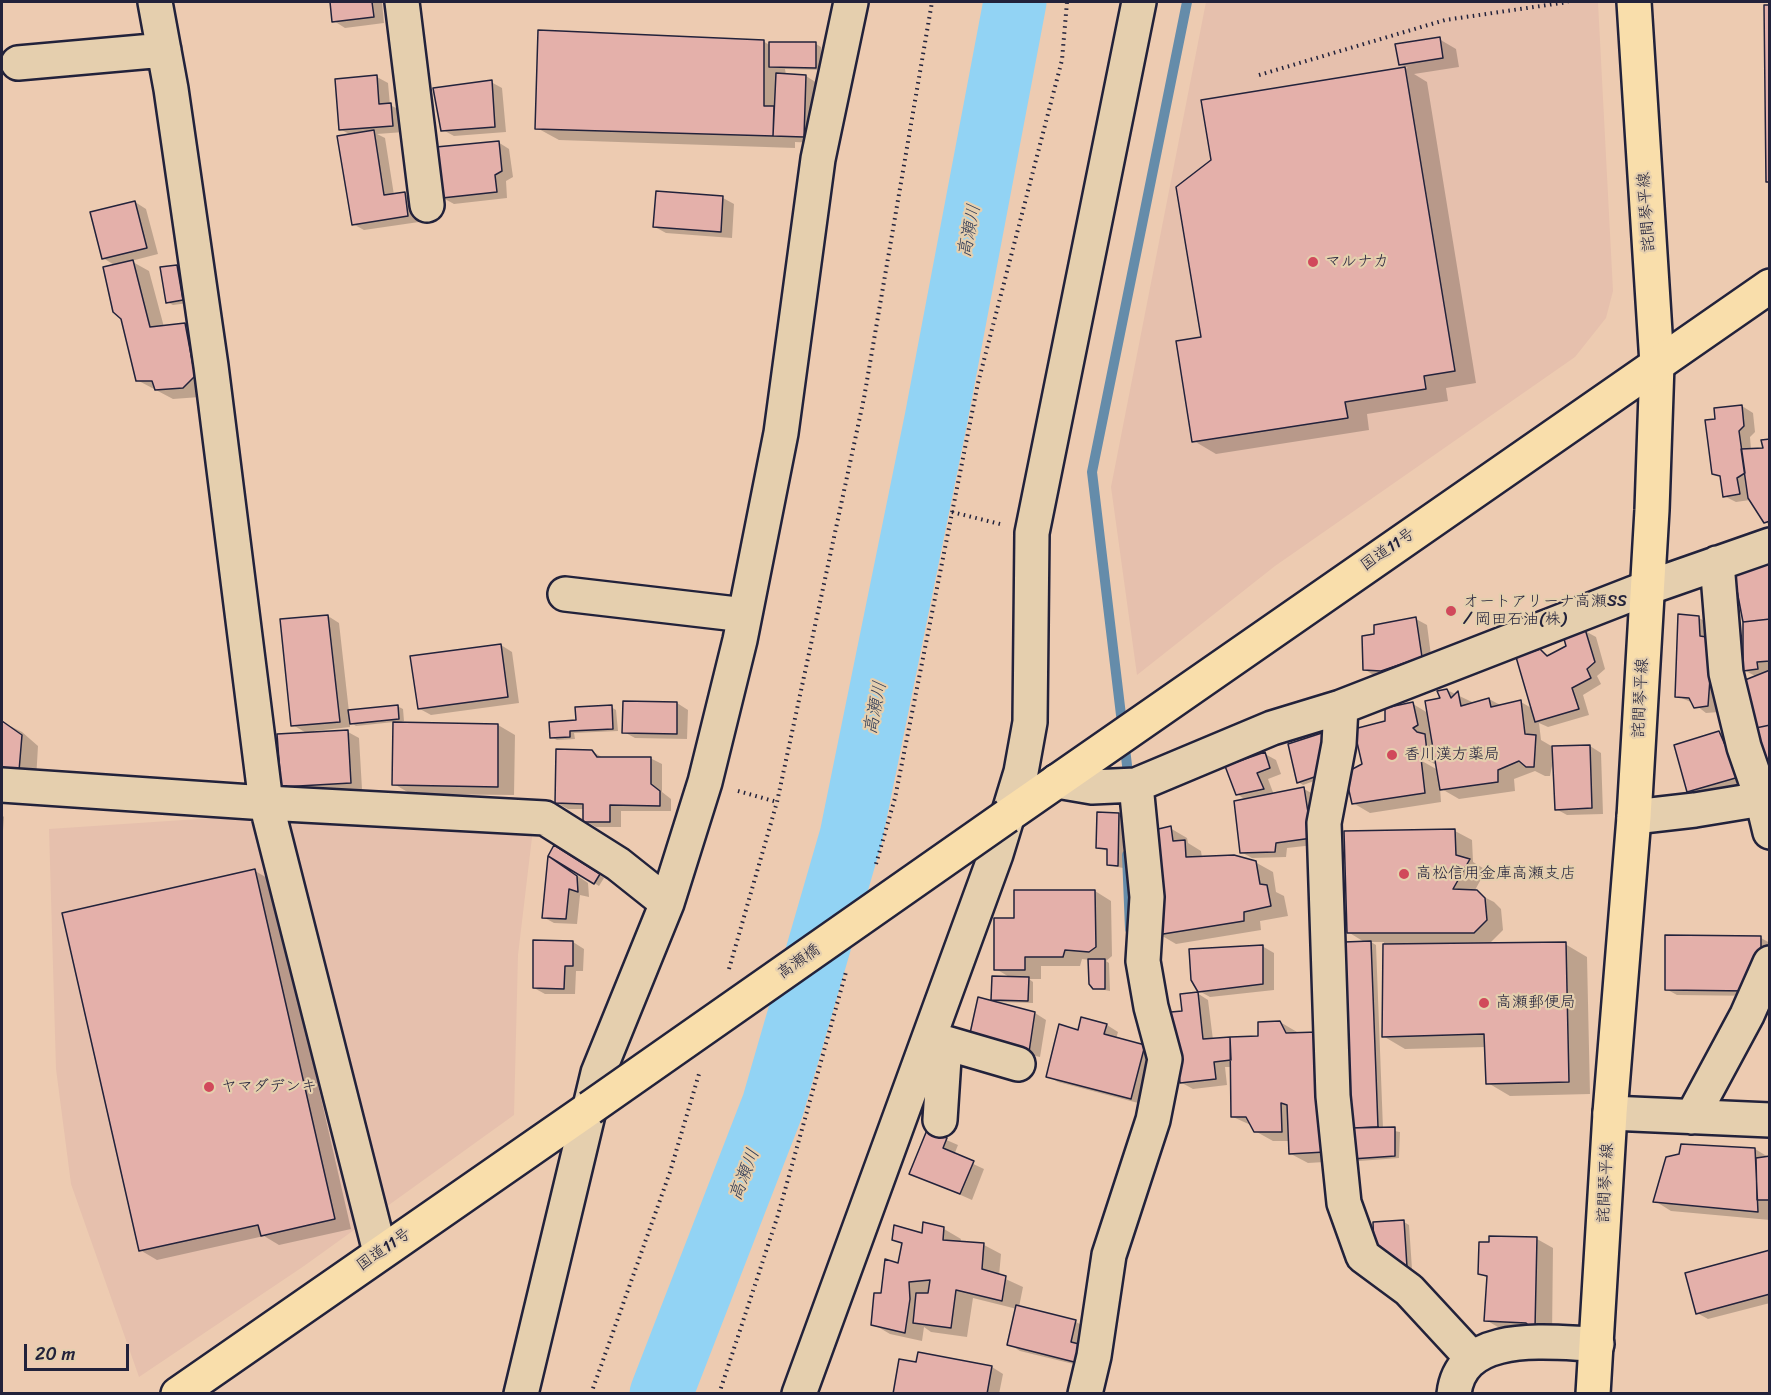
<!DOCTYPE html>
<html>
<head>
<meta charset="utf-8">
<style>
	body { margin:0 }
	#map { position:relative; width:1771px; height:1395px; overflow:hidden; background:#edcbb1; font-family:Sriracha,sans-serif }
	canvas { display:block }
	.frame { position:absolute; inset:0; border:3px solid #22223b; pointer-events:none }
	.scale { position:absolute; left:24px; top:1344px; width:105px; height:27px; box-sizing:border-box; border:3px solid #22223b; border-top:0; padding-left:8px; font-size:18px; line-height:21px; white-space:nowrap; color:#22223b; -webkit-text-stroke:4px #e5cfae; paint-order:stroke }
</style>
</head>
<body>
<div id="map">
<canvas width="1771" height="1395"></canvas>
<div class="frame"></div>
<div class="scale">20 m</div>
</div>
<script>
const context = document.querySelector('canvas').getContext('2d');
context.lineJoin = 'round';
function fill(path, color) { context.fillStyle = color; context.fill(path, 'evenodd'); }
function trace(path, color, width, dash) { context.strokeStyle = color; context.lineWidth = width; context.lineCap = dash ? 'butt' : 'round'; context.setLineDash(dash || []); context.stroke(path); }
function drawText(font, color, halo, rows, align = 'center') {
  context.font = font + ' Sriracha,"Klee One",sans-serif'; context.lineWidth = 4.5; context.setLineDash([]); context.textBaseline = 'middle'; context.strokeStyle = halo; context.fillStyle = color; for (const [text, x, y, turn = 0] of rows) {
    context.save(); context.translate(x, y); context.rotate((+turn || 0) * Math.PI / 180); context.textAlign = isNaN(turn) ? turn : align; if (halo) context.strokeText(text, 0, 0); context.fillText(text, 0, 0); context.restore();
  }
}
fill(new Path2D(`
	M1206,2H1598L1613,291L1606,318L1575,357L1275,566L1137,675L1111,487Z
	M288,813L533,829L518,955L514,1115L304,1266L139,1377L71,1184L56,1069L49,829Z`), '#e6c0ad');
fill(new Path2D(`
	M332,2H382L384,23L345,28L334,21Z
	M1439,39L1456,49L1459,67L1414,74L1427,82L1476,383L1446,388L1448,401L1367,414L1369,430L1216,454L1194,441L1212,160L1202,101L1408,68L1400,64Z
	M763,41L771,46L816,44L821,47V70L785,69L786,75L806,76L817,83L815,143L795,142V148L559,140L537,128Z
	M377,77L388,83L390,105L402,111L404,132L377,134L385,138L394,195L404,194L416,200L419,222L364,230L353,224L351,135L340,129Z
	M491,82L502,88L506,132L454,136L443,130Z
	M498,142L509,149L513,177L506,181L507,198L454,204L443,198Z
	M723,198L734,204L732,238L666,233L655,227Z
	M135,202L146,209L158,254L131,261L149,271L164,327L185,325L201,335L200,397L173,399L137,380L116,266L103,258Z
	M177,266L182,269L188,303L173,305L167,302Z
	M1742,406L1753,413L1755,432L1750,437L1751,450L1765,449L1770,440V525L1765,522L1750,500L1736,502L1724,496L1722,478L1713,473L1717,420Z
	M1770,564L1768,668L1770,762L1766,760L1757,677L1744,670Z
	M328,616L339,623L349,712L397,706L403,709L404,721L395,724L498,725L515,735L514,795L411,794L394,784V722L356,726L350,722V727L314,731V734L348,732L359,738L362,789L294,793L282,786L308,734L293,725Z
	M1699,618L1710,624L1719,712L1706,713L1693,703L1677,696Z
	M1416,619L1427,625L1432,663L1375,676L1364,669L1376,635Z
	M1585,631L1596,637L1605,669L1597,676L1601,684L1583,695L1589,715L1548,727L1539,723L1541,740L1553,747L1590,746L1601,753L1603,814L1567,815L1556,809L1554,756L1550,776H1545L1535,771L1514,779L1515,791L1459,799L1440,788L1441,802L1370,813L1353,803L1364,765L1387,722L1413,704L1428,713L1447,690L1474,703L1489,699L1502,706L1521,702L1533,709L1540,651L1550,656L1568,647ZM1415,753L1438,766V770L1413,756Z
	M501,645L512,652L519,703L431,715L420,709Z
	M677,703L688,710L687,739L635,738L624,732Z
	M611,707L616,710L618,731L574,733L575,739L557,740L551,737Z
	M2,722L22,732L38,746L36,780L2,777Z
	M1719,732L1730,739L1749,783L1699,798L1688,791Z
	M1290,745L1331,775L1303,785L1298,782Z
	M592,751L603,758H650L662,764V792L671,799V811H621V827H596L585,821V809H568L557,803Z
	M1265,754L1276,760L1281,774L1268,779L1274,795L1304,789L1315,795L1323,844L1287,848L1286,857L1252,858L1241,852L1246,800L1237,794Z
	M1118,814L1123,817V868L1108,865V851L1098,848Z
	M2,815L4,817L3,831L2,830Z
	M1170,828L1187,838L1188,843L1201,851L1202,858L1255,862L1273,872L1276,892L1284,896L1288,916L1260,921L1261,930L1176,944L1159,934Z
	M1455,831L1472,840L1473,862L1486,870L1474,892L1494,902L1501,909L1503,930L1489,944H1565L1587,957L1590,1094L1510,1096L1488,1083L1486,1047L1405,1049L1383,1036L1384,942H1371L1376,945L1383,1129L1400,1132L1399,1158L1359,1161L1354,1158L1346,943H1366L1348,932Z
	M555,847L604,878L599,886L563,863L562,865L588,883L589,897L580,895L577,924L554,923L543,917L550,856Z
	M255,871L271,880L351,1229L279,1245L264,1236L157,1260L140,1250Z
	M1095,891L1111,901L1112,956L1106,961L1109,963L1110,991L1094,988L1090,960L1082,959L1080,966H1041V979H1029L1033,982V1003L998,1002L992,999L1011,978L996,969L1016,920Z
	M1761,938L1770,943V960L1759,996L1677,995L1666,989Z
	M573,942L584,949L583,971H576L575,994H545L534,988Z
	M1262,946L1274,953V990L1210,997L1199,991Z
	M1197,993L1208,1000L1213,1040L1260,1037L1280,1022L1297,1032L1341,1161L1308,1163L1291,1154L1290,1141H1273L1255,1131L1253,1126L1233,1117L1232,1067H1225L1227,1085L1193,1089L1182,1083L1183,1012Z
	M979,998L1035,1013L1046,1020L1040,1057L982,1044Z
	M1107,1025L1118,1032L1116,1039L1144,1047L1155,1053L1142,1104L1058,1082L1047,1076L1079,1031Z
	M928,1132L958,1145L954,1155L984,1169L972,1200L911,1173Z
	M1755,1149L1770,1158V1220L1671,1211L1655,1201Z
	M1404,1222L1409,1225L1412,1269H1396Z
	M944,1229L961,1239L960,1243L984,1245L1001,1254L999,1276L1023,1287L1019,1307L1076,1322L1087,1328L1090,1368L1020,1351L1009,1344L1017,1309L973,1298L967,1337L931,1332L924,1327L922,1341L890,1334L873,1324L882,1294L899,1265L903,1245L894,1240Z
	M1537,1239L1553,1248L1552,1337L1503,1330L1486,1320L1488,1278L1479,1273L1491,1244Z
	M1770,1251V1303L1708,1319L1697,1313Z
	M918,1364L992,1367L1003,1374L999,1394H894Z`), '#0003');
trace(new Path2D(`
	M1129,782L1092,472L1187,2
	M1127,855L1130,929`), '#658caa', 10);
trace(new Path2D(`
	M661,1394L773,1105L851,836L936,419L1015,2`), '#92d3f4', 63);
const building = new Path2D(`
	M330,2H372L374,17L332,22Z
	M1764,5H1770V182H1766Z
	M538,30L764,40V106H774L773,136L535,129Z
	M1440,37L1443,58L1399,65L1395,44Z
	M769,42H816V68L769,67Z
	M1405,67L1455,371L1424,376L1426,389L1345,402L1348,418L1192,442L1176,341L1201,337L1176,187L1211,160L1201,100Z
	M776,73L806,75L804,137L773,136Z
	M377,75L379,104L391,103L393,126L339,130L335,79Z
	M492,80L495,127L441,131L433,88Z
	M374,130L384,195L405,192L408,216L352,225L337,136Z
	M499,141L502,171L495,175L497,192L442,198L436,147Z
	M656,191L723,196L721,232L653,227Z
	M135,201L147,248L102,259L90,212Z
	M133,260L150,327L185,323L195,376L183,388L155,390L152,381H136L121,319L113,312L103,267Z
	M177,265L183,300L166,303L160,267Z
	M1742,405L1744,426L1739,431L1745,473L1737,478L1740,494L1723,497L1720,476L1712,474L1705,420L1715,419L1714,408Z
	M1770,439V521L1764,523L1748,498L1741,449L1763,448L1761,440Z
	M1770,562V619L1743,622L1734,575Z
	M1678,614L1699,616L1700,636L1713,638L1708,706L1694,708L1689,698L1675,697Z
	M328,615L340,722L291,726L280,619Z
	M1416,617L1422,657L1381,671L1363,670L1362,636L1374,634V625Z
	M1770,619V661L1757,662L1758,669L1743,671V622Z
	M1585,629L1595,662L1587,669L1591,678L1572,688L1579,709L1535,722L1516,657L1540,649L1547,656L1566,646L1564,639Z
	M501,644L508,697L418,709L410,656Z
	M1770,670V725L1756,728L1745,680Z
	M1447,689L1451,698L1458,691L1461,706L1489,698L1491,707L1521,700L1525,734L1536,735L1534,767H1526L1519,761L1498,770V782L1440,790L1425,701L1440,698L1437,691Z
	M623,701L677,702V734L622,733Z
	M1413,702L1418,725L1413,728L1417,732L1425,734L1427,752L1421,758L1425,793L1352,804L1345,773L1362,764L1354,729L1385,721V708Z
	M398,705L399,719L350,724L348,710Z
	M612,705L613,729L570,731V737L550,738L549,722L576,720L575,707Z
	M2,721L22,735L19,771L2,770Z
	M393,722L498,724V787L392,785Z
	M1770,725V761H1765L1756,728Z
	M348,730L351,783L281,787L277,734Z
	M1719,731L1728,752H1734L1739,777L1687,792L1674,745Z
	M1325,732L1326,773L1297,783L1288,744Z
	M1590,745L1592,808L1555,810L1552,746Z
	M556,749L592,750L597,757H651V784L660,791V806L610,805V822H583V804L555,803Z
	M1265,752L1270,768L1257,773L1264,789L1236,795L1225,766Z
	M1304,787L1312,838L1276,843L1275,852L1240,853L1234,801Z
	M1097,812L1119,813L1118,866L1107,865V849L1096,848Z
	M1171,826L1173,841L1185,840L1186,857L1234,855L1256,861L1260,884L1267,885L1271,906L1244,912V921L1157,935L1154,830Z
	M1455,829L1456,855L1470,859L1453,889L1477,890L1485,898L1487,920L1474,933H1347L1344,831Z
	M554,845L600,874L594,884L548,856Z
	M548,856L577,876L578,892L569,889L566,919L542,918Z
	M255,869L335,1219L261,1236L258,1225L139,1251L62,913Z
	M1014,890H1095L1096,947L1089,952L1065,950L1063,957H1025V970H994V918H1014Z
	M1665,935L1761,936V953L1754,957V976L1748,991L1665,990Z
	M533,940L573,941V966H565L564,989L533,988Z
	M1371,941L1378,1127L1351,1128L1344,942Z
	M1566,942L1569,1082L1486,1084L1484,1034L1382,1037L1383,944Z
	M1263,945V984L1198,992L1191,980L1189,949Z
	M1088,959H1105V989H1093L1089,984Z
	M992,976L1029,977L1028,1001L991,1000Z
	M1198,992L1203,1039L1230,1037L1231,1060L1214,1062L1216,1079L1180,1083L1171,1012L1182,1011L1180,994Z
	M978,997L1035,1012L1029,1052L969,1038Z
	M1081,1017L1107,1024L1104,1034L1145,1045L1131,1099L1046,1077L1059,1024L1078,1030Z
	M1280,1021L1286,1033L1318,1032L1325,1152L1289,1154L1287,1105L1281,1103L1282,1132H1254L1246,1117H1231L1230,1037L1258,1036V1022Z
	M1395,1127V1156L1352,1159L1351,1128Z
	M927,1130L947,1138L943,1148L974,1161L960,1194L909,1174Z
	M1681,1144L1755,1148L1758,1212L1653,1202L1666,1157L1679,1154Z
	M1770,1156V1200H1757L1756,1158Z
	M1404,1220L1407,1267H1390L1374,1249L1373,1222Z
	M923,1222L944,1227L943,1240L984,1243L982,1269L1006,1276L1002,1301L956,1290L951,1328L913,1323L916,1293H928L930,1280L909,1282L910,1299L905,1333L871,1325L874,1293H881L885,1259L898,1263L902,1243L892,1240L894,1225L922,1233Z
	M1489,1236L1537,1237L1535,1328H1531L1526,1323L1484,1321L1487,1276L1478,1274L1479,1242H1489Z
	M1770,1250V1294L1696,1314L1685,1273Z
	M1016,1305L1076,1320L1071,1342L1083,1345L1078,1363L1007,1345Z
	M918,1352L992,1366L987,1394H893L899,1359L916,1362Z`);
fill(building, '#e4b0aa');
trace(building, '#22223b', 1.5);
const minor = new Path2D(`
	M155,2L171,89L211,366L266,803L380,1252
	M402,2L427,205
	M18,63L164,50
	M565,594L745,615
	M1341,707L1339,744L1324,823L1333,1096L1344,1203L1363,1256L1409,1290L1471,1357
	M1057,781L1092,787L1136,785L1272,728L1341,707L1647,588L1770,545
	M2,785L266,803L545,818L618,864L667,903
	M1762,799L1770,832
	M1634,817L1695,810L1762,799L1744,747L1726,673L1717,563
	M929,1038L1018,1064
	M1610,1113L1770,1120
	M1692,1117L1747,1015L1770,963
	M940,1120L945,1043
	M521,1394L598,1073L667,903L705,782L740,640L781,433L818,159L851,2
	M799,1394L996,854L1021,772L1030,722L1032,533L1139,2
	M1085,1394L1094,1356L1109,1255L1153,1120L1165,1059L1151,1007L1143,961L1147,897L1136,785
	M1454,1394C1461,1329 1550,1343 1597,1344`);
const major = new Path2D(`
	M1593,1394L1610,1113L1634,817L1652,510L1657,364L1634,2`);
const highway = new Path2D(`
	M1007,816L1770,286
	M178,1394L590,1108`);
trace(minor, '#22223b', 38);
trace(major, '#22223b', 38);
trace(highway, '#22223b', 38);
trace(new Path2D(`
	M1259,75L1445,20L1568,2
	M952,512L1000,524
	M738,791L777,802
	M876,864L895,798L978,383L1062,60L1067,2
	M729,969L777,802L864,398L932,2
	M591,1394L670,1172L699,1074
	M719,1394L778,1215L846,972`), '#22223b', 4, [1.5, 4.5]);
trace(minor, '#e5cfae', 33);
trace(major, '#f9deab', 33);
trace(highway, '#f9deab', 33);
const highwayBridge = new Path2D(`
	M590,1108L1007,816`);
trace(highwayBridge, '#22223b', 38, []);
trace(highwayBridge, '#f9deab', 33);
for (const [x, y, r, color] of [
	[1313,262,6,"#d1495b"],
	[1451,611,6,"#d1495b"],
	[1392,755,6,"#d1495b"],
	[1404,874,6,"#d1495b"],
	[1484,1003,6,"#d1495b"],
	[209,1087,6,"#d1495b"]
]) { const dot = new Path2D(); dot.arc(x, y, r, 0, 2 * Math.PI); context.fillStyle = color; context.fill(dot); trace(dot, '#e5cfae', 2); }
drawText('16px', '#22223b', '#e5cfae', [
	["詫間琴平線",1647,212,-94],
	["国道11号",1388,550,-35],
	["詫間琴平線",1641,698,-87],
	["高瀬橋",799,962,-35],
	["詫間琴平線",1606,1183,-87],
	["国道11号",384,1250,-35]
]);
drawText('16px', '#22223b', '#e5cfae', [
	["マルナカ",1325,262],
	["オートアリーナ高瀬SS",1463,602],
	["/ 岡田石油(株)",1463,620],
	["香川漢方薬局",1404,755],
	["高松信用金庫高瀬支店",1416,874],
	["高瀬郵便局",1496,1003],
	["ヤマダデンキ",221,1087]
], 'left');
drawText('italic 18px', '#333d57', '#e5cfae', [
	["高瀬川",970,231,-79],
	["高瀬川",876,708,-79],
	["高瀬川",745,1175,-69]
]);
</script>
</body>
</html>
